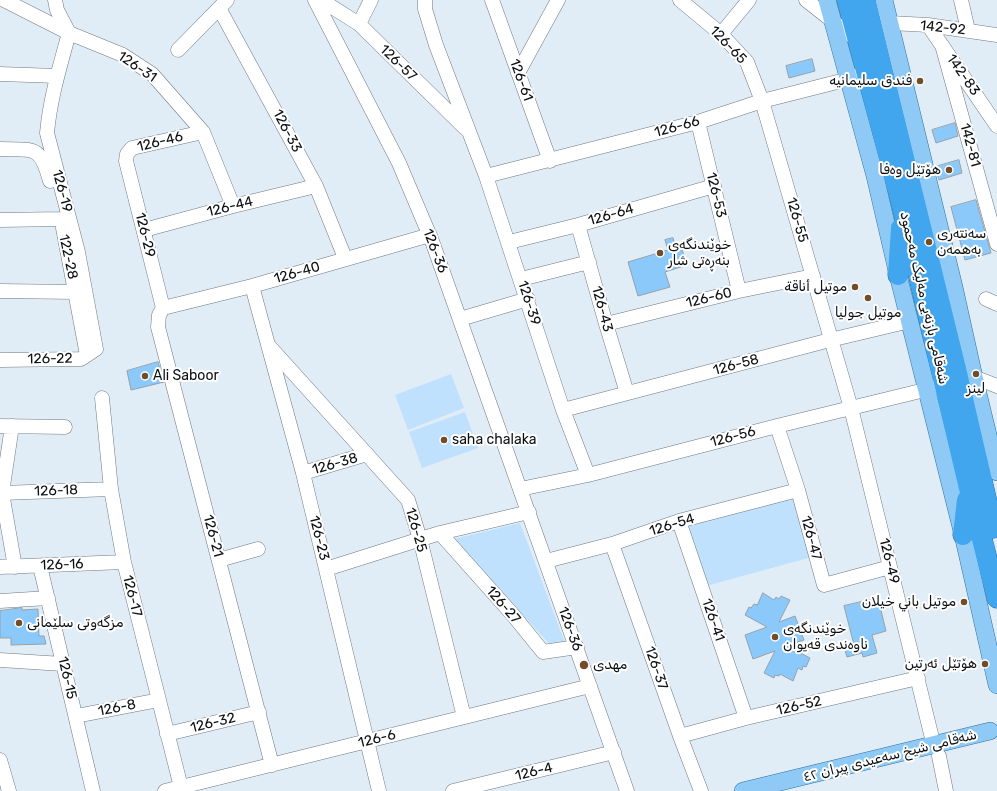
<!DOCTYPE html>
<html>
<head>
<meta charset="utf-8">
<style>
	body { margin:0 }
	canvas { display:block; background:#e1edf6 }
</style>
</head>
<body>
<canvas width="997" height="791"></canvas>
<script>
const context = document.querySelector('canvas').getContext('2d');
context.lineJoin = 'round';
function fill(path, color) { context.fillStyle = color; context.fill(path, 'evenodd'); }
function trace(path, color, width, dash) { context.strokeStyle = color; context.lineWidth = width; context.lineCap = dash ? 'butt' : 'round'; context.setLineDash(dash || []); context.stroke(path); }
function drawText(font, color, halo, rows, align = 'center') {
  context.font = font + ' Rubik,"Noto Sans Arabic",sans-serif'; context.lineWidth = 4; context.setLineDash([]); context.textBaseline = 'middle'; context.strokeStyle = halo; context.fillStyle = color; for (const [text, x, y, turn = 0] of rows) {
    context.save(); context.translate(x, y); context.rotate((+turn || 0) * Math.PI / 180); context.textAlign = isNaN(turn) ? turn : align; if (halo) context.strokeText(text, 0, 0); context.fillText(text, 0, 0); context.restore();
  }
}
fill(new Path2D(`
	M451,374L464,408L408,430L395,395Z
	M465,412L478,448L422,468L409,432Z
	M794,498L812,557L706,586L688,525Z
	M520,523L565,643L552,647L454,539Z`), '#c0e1fd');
const building = new Path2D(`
	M812,59L815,71L789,78L786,66Z
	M955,123L958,136L936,143L932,130Z
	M959,160L962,173L939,180L935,167Z
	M976,200L991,253L965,260L951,207Z
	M673,238L676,248L681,246L687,265L665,272L670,287L638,296L628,262L668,250L665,240Z
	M158,362L164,382L131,390L127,371Z
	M763,593L774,600L776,597L779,599L781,596L790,600L779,622L795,616L804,640L787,646L810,658L806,667L803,666L802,670L798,668L793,681L780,674L779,676L775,675L774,678L764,673L775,651L753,659L745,635L767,627L745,615L749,607L751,608L754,604L757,605Z
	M878,598L886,631L872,635L877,653L863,657L862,653L847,657L844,647L854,645L844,606Z
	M22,608V610L38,609L39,636H44L46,644L11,645V638H0V611Z`);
fill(building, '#8bc9fb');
trace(building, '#96a1aa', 1);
const minor = new Path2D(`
	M4,0L69,33L123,55L152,74L203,132L233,206
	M55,0L57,10L69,33
	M315,0L399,163L432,241L627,791
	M321,0L359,24L466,129
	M425,0V9L436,45L486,176L563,410L588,475
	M492,0L550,161
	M680,0L721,34L747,62L762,101L851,408L932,738
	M806,0L857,40
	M961,0L968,30
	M219,8L316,186L345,258
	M890,23L928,25L997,35
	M359,24L371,0
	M928,25L997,126
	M721,34L749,0
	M942,45L997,244
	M178,50L227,0
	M518,73L558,0
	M0,74L57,76
	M698,122L739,291
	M0,149C35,150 40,145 50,181
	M486,176L698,122L762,101L849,79L858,75
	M0,220L61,219
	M578,225L606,324L627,393
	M63,228L87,355
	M144,230L233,206L316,186
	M509,242L578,225L714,186
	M521,279L589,262
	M252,286L303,473L379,791
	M0,291L76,292
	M986,299L997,304
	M163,308L159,315L158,327L272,765
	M163,308L252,286L430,235
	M163,308L126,161L127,154L132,148L203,132
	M460,319L528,299
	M606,324L739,291L813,276
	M269,346L408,500L420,539L464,717
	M0,360L81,359L96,349L78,252L47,133C50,99 60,66 69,33
	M974,377L997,386
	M102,398L111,489L124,562L182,791
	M563,410L830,340L910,321
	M0,426L65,427
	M12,426L2,493L15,567
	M777,426L798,490L824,585L890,567
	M303,473L367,454
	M520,489L588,475L777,426L937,387
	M2,493L111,489
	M679,521L746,718
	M440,533L513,615L543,652L577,647
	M612,544L680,736L701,791
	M219,560L258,549
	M546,561L612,544L679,521L798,490
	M40,566L93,791
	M0,567L124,562
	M326,569L440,533L529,512
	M0,601L48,598
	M0,660L63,664
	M76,716L159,700
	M167,734L259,712
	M680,736L746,718L918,678
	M939,756L946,791
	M0,760L9,791
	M165,791L590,686
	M453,791L614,752`);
const major = new Path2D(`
	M827,0L875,176L898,275L963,535L997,685
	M884,0L954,287L974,377L997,472
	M743,791L990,731`);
const highway = new Path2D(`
	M847,0L902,206L969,488L997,598
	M865,0L956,369L993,528
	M898,275L901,228
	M963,535L967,500`);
trace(minor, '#6f7982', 15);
trace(major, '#2f72a1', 18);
trace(highway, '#2f72a1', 21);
trace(minor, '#fff', 14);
trace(major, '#8ecaf5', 17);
trace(highway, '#42a6ee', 20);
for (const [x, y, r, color] of [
	[920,81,4,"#714c28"],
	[949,170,4,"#714c28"],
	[929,242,4,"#714c28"],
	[660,253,4,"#714c28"],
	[855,287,4,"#714c28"],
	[868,298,4,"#714c28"],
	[976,374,4,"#714c28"],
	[145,376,4,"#714c28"],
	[444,440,4,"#714c28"],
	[964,602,4,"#714c28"],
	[19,623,4,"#714c28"],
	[775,637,4,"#714c28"],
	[985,664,4,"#714c28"],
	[584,665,5,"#714c28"]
]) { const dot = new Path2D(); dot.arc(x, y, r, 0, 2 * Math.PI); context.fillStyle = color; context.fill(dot); trace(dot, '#fff', 1.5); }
drawText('14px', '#0c1013', '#fff', [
	["142-92",943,28,6],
	["126-65",728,45,46],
	["126-57",398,63,44],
	["126-31",137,67,34],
	["142-83",963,75,55],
	["126-61",521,80,70],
	["126-66",677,127,-15],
	["126-33",287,131,62],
	["126-46",160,142,-14],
	["142-81",970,145,75],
	["126-19",62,191,75],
	["126-53",716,195,76],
	["126-44",230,207,-14],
	["126-64",611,215,-16],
	["126-55",797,220,74],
	["126-29",145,235,76],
	["126-36",435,251,69],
	["122-28",68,257,78],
	["126-40",297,273,-16],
	["126-60",709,298,-14],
	["شەقامی بازنەیی مەلیک مەحمود",924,298,77],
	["126-39",529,303,72],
	["126-43",602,309,75],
	["126-22",50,359,-1],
	["126-58",736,365,-15],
	["126-56",733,437,-15],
	["126-38",335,464,-16],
	["126-18",56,491,-2],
	["126-54",672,525,-17],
	["126-25",416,530,74],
	["126-21",213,536,75],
	["126-23",319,538,76],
	["126-47",811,538,75],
	["126-49",889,561,76],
	["126-16",62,565,-2],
	["126-17",132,596,76],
	["126-27",503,605,49],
	["126-41",713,620,71],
	["126-36",570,629,70],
	["126-37",656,668,71],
	["126-15",67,678,77],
	["126-52",799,706,-13],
	["126-8",117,708,-11],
	["126-32",213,723,-14],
	["126-6",377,739,-14],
	["شەقامی شیخ سەعیدی پیران ٤٢",890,756,-14],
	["126-4",534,772,-14]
]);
drawText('14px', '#0c1013', '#fff', [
	["فندق سليمانيه",912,81,"right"],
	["هۆتێل وەفا",941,170,"right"],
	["سەنتەری",937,234],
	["بەهمەن",937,250],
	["خوێندنگەی",668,245],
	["بنەڕەتی شار",668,261],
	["موتيل أناقة",847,287,"right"],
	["موتيل جوليا",868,313,"center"],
	["Ali Saboor",153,376],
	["لينز",976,389,"center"],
	["saha chalaka",452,440],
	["موتيل باني خيلان",956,602,"right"],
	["مزگەوتی سلێمانی",27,623],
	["خوێندنگەی",783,629],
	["ناوەندی قەیوان",783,645],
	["هۆتێل ئەرتین",977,664,"right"],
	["مهدی",593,665]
], 'left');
</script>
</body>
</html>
